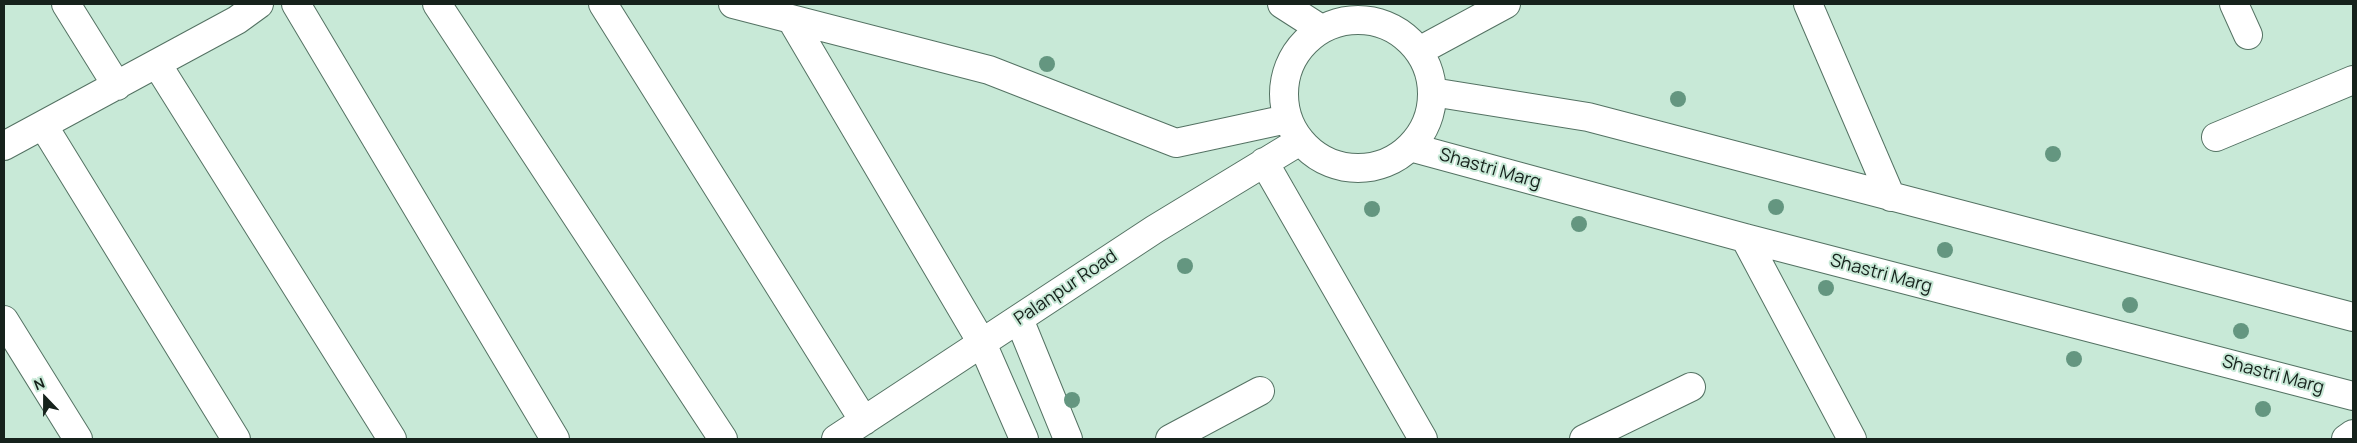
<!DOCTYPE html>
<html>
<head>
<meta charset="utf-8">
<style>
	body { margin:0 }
	#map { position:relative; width:2357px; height:443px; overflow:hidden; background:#c8e9d7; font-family:Manrope,sans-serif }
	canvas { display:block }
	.frame { position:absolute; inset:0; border:5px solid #16221c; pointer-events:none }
	.north { position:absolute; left:20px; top:373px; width:50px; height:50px; -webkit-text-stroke:4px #c8e9d7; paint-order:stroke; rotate:338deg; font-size:14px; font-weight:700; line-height:20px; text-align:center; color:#16221c }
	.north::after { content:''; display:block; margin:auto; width:18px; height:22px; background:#16221c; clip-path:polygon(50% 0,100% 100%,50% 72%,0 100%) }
</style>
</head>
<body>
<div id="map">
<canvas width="2357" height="443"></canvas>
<div class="frame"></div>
<div class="north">N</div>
</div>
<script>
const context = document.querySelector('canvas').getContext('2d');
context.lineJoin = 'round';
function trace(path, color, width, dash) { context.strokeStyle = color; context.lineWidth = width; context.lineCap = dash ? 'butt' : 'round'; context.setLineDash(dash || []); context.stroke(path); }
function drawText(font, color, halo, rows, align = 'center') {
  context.font = font + ' Manrope,sans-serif'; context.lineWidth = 4; context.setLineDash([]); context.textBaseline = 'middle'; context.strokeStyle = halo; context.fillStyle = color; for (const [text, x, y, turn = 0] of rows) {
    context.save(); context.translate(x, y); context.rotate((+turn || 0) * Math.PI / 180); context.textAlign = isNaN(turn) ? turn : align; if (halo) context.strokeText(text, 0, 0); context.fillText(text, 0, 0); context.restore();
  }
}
const minor = new Path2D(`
	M66,4L117,86
	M296,4L555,439
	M437,4L723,439
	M603,4L864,421
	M733,4L989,70L1176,143L1287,119
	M1282,4L1321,29
	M1808,4L1891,197
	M2234,4L2248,35
	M791,19L982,343L1024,439
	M1284 94a74 74 0 1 1 148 0a74 74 0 1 1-148 0Z
	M1419,51L1506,4
	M157,64L392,439
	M1432,92L1588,117L2353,317
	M43,125L236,439
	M2216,137L2353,80
	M4,146L237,20L259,4
	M1410,147L1745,238L2353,396
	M1264,162L1423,439
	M1745,238L1852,439
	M1019,319L1068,439
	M4,320L78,439
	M836,439L1155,229L1300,141
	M1170,439L1260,391
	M1584,439L1691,387
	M2346,439L2353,434`);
trace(minor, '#547263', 30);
trace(minor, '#fff', 28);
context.fillStyle = '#649680';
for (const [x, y] of [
	[1047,64],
	[1678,99],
	[2053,154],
	[1776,207],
	[1372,209],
	[1579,224],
	[1945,250],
	[1185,266],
	[1826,288],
	[2130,305],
	[2241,331],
	[2074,359],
	[1072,400],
	[2263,409]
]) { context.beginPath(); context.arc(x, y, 8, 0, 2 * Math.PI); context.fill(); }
drawText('18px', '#16221c', '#c8e9d7', [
	["Shastri Marg",1490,169,16],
	["Shastri Marg",1881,274,15],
	["Palanpur Road",1066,288,-34],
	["Shastri Marg",2273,375,15]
]);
</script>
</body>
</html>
